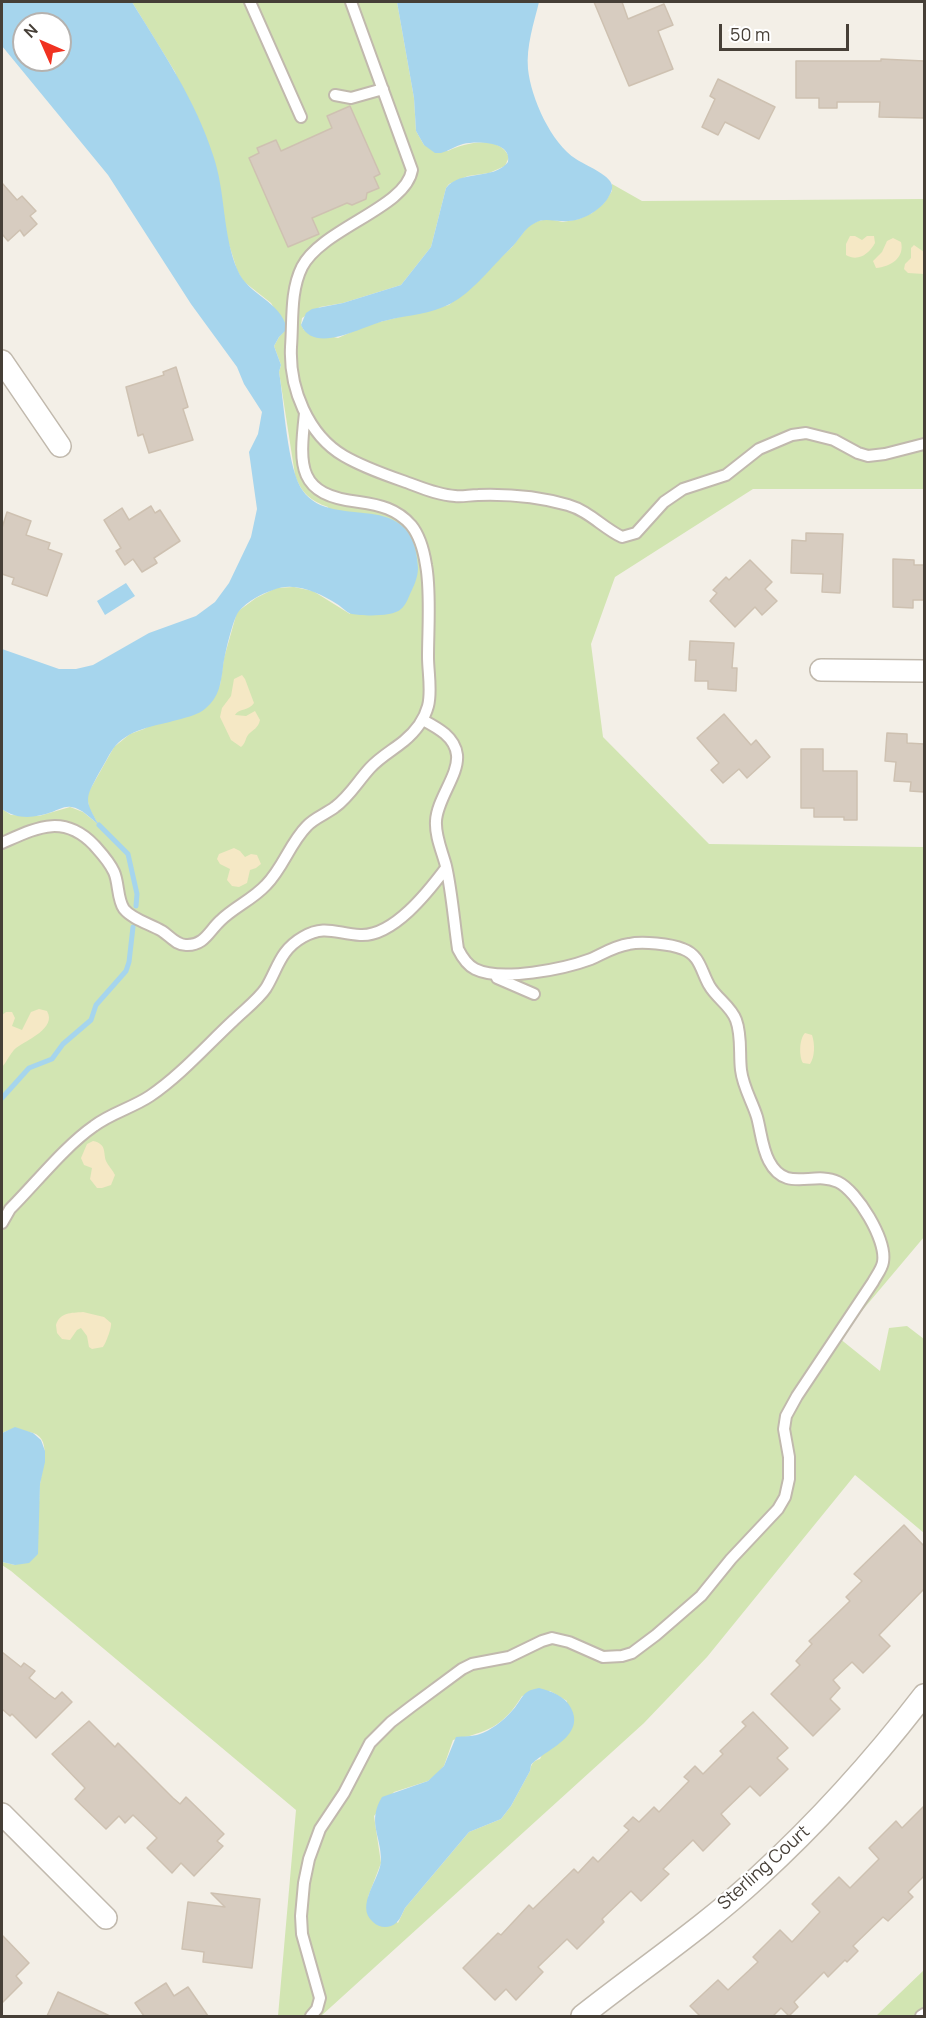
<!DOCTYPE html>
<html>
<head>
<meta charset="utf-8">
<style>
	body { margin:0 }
	#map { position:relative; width:926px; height:2018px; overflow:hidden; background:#f3efe7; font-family:Manrope,sans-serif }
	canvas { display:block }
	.frame { position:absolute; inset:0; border:3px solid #463f37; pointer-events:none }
	.north { position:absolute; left:12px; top:12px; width:60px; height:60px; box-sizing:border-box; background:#fff; border:2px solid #b5b2af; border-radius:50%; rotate:315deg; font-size:16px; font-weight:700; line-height:24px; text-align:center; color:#463f37 }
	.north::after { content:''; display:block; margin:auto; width:21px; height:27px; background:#f03221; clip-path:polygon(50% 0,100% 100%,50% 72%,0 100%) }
	.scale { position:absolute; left:719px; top:24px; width:130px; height:27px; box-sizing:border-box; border:3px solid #463f37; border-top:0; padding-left:8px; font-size:18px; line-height:21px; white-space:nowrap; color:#463f37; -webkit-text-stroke:4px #fff; paint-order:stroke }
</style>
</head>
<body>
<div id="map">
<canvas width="926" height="2018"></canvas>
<div class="frame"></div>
<div class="north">N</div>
<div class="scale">50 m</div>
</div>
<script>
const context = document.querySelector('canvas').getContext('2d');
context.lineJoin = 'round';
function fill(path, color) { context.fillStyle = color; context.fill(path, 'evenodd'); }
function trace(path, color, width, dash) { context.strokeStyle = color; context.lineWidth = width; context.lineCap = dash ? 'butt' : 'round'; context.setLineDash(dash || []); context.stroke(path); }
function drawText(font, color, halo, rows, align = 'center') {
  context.font = font + ' Manrope,sans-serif'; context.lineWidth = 4.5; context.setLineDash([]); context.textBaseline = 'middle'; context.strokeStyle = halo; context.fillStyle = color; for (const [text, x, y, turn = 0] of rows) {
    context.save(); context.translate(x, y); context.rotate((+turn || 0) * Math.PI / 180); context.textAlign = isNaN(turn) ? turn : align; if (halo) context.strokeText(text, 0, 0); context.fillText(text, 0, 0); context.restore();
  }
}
fill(new Path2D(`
	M132,2H397L414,98L416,131L424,145L448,151C465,143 499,134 509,157L505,166L489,173L468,176L449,184L446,188L431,247L401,285L343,303L320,307L302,318L301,325L304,330L338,338L367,325L449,305L512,247L529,225L538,221L548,219L563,222L579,219L592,213L604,203L612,191V184L642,201L924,199V489H753L615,577L591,644L603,737L709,844L924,847V1237L839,1338L880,1371L889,1328L907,1326L924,1339V1533L855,1475L707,1657L644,1723L321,2016H278L296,1810L11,1571L2,1565V1562L15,1565C23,1546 33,1527 38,1508C40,1500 39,1492 40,1484C42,1469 54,1435 29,1432C19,1431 10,1428 2,1433V809L11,815L39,816L70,807L83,812L98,824L89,808L87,795L114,747L130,734L144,729L220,685L224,658L237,612L256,598L276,588L294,587L313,591L350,614L328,507C311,501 301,493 295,475L279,372L281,365L274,346L279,337L286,329L271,303L243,281L237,270L175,72ZM550,1691L567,1701L540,1759C533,1761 531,1764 530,1771L511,1806L501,1819L469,1832L405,1908L398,1923L368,1897L381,1863L374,1816L394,1792L428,1781L437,1774L444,1766L453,1740C487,1732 503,1727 522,1696Z
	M924,1970V2016H876Z`), '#d2e5b2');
fill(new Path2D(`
	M850,236H855L862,240L867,236H874L875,243C869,254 858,262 846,255V244Z
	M893,238L901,242C905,258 890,267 876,268L873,261L882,252L887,241Z
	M914,245L924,252V274L908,273L904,269L905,264L911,258V248Z
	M242,675L245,679L254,703C249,711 239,708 235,715L246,716L255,711L260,720C258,729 253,729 248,735C245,739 246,743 241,747L231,740L220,717L222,708L231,696L234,679Z
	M234,848L240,851L245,857L251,854L257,855L261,864L256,868L250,870L247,883L239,887L232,886L227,880L230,869L220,864L217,859L219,854Z
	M39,1009L47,1011C57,1028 27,1040 16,1048C10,1053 7,1062 2,1067V1015L6,1012H12L15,1018L12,1026L22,1030L31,1012Z
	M805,1033L812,1035C815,1044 815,1057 810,1064L803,1063C799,1057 799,1039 805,1033Z
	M93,1141C107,1144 103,1152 106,1161C108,1166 113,1170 115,1175L111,1185L102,1188H97L90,1179L92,1168L84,1165L81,1158L87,1144Z
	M83,1312L104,1317L111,1323C112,1327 106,1343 103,1347L92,1349L89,1347L87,1336L81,1328L77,1330L70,1340L62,1339L57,1333L56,1325C60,1312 71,1313 83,1312Z`), '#f5e8c5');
fill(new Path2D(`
	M2,2H132C162,51 195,99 213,155C226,192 222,235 238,271C248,295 281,301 287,329L279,337L274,346L281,365L279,372C284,400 287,470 303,491C333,533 415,484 418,568C418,577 414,586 410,594C408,599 405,606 401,609C393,617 363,616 352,614C347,613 342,607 337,604C319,593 295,581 273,590C261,594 248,601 239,611C233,618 224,657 223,667C221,683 219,697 206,708C198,715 188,717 177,720C156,726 127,729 113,749C108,756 104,765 99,773C85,799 84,799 99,825C91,819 82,808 71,807C64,806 58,810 52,812C35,818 17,820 2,809V649L59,669H76L93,665L149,633L196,616L215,602L229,583L251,537L257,509L249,452L258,434L262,412L244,384L237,367L191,304L108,175L2,46ZM24,24H60V60H24Z
	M397,2H539C534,23 526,46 528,69C531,98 551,143 576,159C585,165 610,175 612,185C613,190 610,194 608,198C599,212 579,223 561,221C551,221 544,218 535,223C524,228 519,241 510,249C491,267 473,292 450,304C431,314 408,315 388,320C366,324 315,356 301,325L306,313L312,309L343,303L401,285L431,247L446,188C461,169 493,181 508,162C512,141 477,141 463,144C455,146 449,151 441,153H435L424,145L416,131L414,98Z
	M126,583L135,596L105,615L97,601Z
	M15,1427L33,1433L41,1440L45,1451V1462L40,1484L38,1554L29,1563L15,1565L2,1562V1433Z
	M539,1688C551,1691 565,1696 571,1708C586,1737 544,1750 531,1765L530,1771L511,1806L501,1819L469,1832L405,1908C401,1916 399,1923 391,1926C385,1928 378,1927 373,1922C354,1906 381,1878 381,1860C381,1835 367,1822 382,1797L428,1781L444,1766L456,1737C463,1736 472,1737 480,1734C490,1731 504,1720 511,1712C523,1700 520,1691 539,1688Z`), '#a6d5ed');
trace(new Path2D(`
	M99,825L128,854L137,894L136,906
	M2,1098L29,1068L52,1059L63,1044L91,1020L96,1005L126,971L129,962L133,927`), '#a6d5ed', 5);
const building = new Path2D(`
	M594,2H622L628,19L664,4L673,25L658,31L673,69L629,86Z
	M881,59L924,61V118L879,117L880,102H837V108H819V98H796V61H881Z
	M718,79L775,107L759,139L725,122L718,135L702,127L715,99L710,96Z
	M350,106L380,174L374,177L379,188L367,193L366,199L352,205L347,203L312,218L319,234L288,247L249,158L259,153L257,148L276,140L281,151L332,128L327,116Z
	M2,183L17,200L22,196L36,211L30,216L37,224L24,236L20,230L8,241L2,234Z
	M176,367L188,407L183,409L193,440L149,453L143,434L138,436L126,387L164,375L163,372Z
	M151,506L155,513L160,510L180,541L154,558L157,563L142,572L133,559L125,565L116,551L121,548L104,520L122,508L129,520Z
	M7,512L31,521L26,535L50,543L48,549L62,554L47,596L12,584L14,578L2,574V528Z
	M806,533L843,534L840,593L822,592L823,574L791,573L792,540L806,541Z
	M893,559L914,560V565H924V600H913V608L893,607Z
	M750,560L772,582L765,589L777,601L762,615L755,607L735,627L710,601L717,593L713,590L726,577L729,580Z
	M690,641L734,643L732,668H737L736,691L708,689V681H695L696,660H689Z
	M724,714L751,745L756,740L770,757L747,778L739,769L723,783L711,770L719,763L697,738Z
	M887,733L907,734V743L924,744V792L910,791L911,782L894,781L896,762L885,761Z
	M801,749H823V771H857V820H844V817H814V808H801Z
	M904,1525L924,1546V1589L879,1635L890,1646L863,1673L852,1662L833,1680L840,1688L830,1699L840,1709L813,1736L771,1694L800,1665L796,1661L812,1644L809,1641L850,1601L846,1597L862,1581L854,1574Z
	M2,1652L21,1667L24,1663L35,1671L29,1678L48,1694L55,1699L62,1692L72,1702L36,1738L12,1714L10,1716L2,1709Z
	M753,1712L788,1748L777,1758L788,1769L760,1796L750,1786L721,1814L730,1824L703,1851L693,1840L663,1869L669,1874L641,1901L631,1891L602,1919L604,1922L577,1949L567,1939L538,1967L543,1972L516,2000L506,1989L495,2000L463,1968L498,1933L501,1935L529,1905L533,1909L574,1869L578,1873L593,1857L598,1862L629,1830L624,1826L633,1817L639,1822L654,1807L659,1812L689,1781L684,1777L695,1766L703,1774L723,1754L720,1751L746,1726L742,1722Z
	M89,1721L115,1747L118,1743L173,1798L180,1804L186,1797L224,1834L217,1841L223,1846L194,1876L181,1863L172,1873L147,1848L157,1838L133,1815L125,1823L119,1816L106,1829L75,1799L85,1788L52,1754Z
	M924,1806V1876L908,1892L913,1897L888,1921L883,1917L853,1946L858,1951L847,1962L845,1960L828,1977L824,1972L794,2002L798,2007L789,2016L781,2008L773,2016H700L690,2006L718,1980L728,1990L758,1962L753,1957L780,1930L792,1942L820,1912L812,1904L839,1877L850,1888L879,1859L869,1848L896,1821L902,1828Z
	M211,1893L260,1899L252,1968L203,1962L204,1952L182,1949L188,1902L225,1907Z
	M2,1935L29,1963L16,1976L22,1983L2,2003Z
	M166,1983L174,1996L188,1987L208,2016H144L135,2003Z
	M58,1992L110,2016H47Z`);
fill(building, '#d7ccc0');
trace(building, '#cec1b1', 1.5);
const lane = new Path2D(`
	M250,2L301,117
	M351,2L412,170C406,208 322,228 302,267C290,291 293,321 291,347C289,388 308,435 344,456C363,467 383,474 403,481C420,487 437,495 455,496C462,497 470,495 478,495C507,494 540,497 568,505C589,511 603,528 622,537L636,533L664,502L683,489L726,475L759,449L792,435L806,433L834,440L858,453L868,456L885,454L924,444
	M335,95L351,98L383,89
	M2,843C36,828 63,813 94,845C102,854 109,861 114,872C119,883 117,899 124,909C132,919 150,924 162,931C170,936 176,945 186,945C204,946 209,931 220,921C234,907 252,900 266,885C283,868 290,843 307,826C314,818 326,814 335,807C349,797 358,781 370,768C380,757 393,750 404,741C416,731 424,721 428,706C432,691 428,672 428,657C428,630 431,591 426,565C424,552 420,536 411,525C397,509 380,505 359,502C297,495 299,467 305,413
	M497,978L534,994
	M2,1223L10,1209C35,1184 65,1146 94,1126C111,1113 132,1108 150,1096C181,1075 207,1045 234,1020C244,1010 258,1000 266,988C278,968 280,950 303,937C325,924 337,934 360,935C393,937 428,892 446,868
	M311,2016L317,2009L320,1998L302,1934L301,1916L304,1883L309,1859L320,1829L344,1793L370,1743L391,1722L412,1706L462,1669L472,1664L509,1657L542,1641L552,1638L569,1642L603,1657L622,1656L632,1653L656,1635L701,1596L731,1559L778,1509L785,1497L789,1479V1457L784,1429L786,1416L797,1396L873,1282C876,1276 882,1269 883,1262C887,1240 857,1191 838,1182C813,1170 786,1194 769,1161C762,1148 761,1132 757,1117C752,1101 743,1087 741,1070C739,1054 742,1036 736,1020C731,1006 716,998 709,985C701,971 700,955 683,949C671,944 642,941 629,944C615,946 604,953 591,959C564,969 501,982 475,969C467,965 462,957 458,949C454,922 452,893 446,866C442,851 435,836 436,821C437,799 459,775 457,755C455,737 438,728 423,720
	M921,2016L924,2014`);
const street = new Path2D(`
	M2,361L60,446
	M821,670L924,671
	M2,1814L106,1918
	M582,2016C640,1970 703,1928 758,1877C819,1821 874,1760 924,1695`);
trace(lane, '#c1b9ad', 14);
trace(street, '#c1b9ad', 24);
trace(lane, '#fff', 10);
trace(street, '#fff', 21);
drawText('18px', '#463f37', '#fff', [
	["Sterling Court",764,1868,-42]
]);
</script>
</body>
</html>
